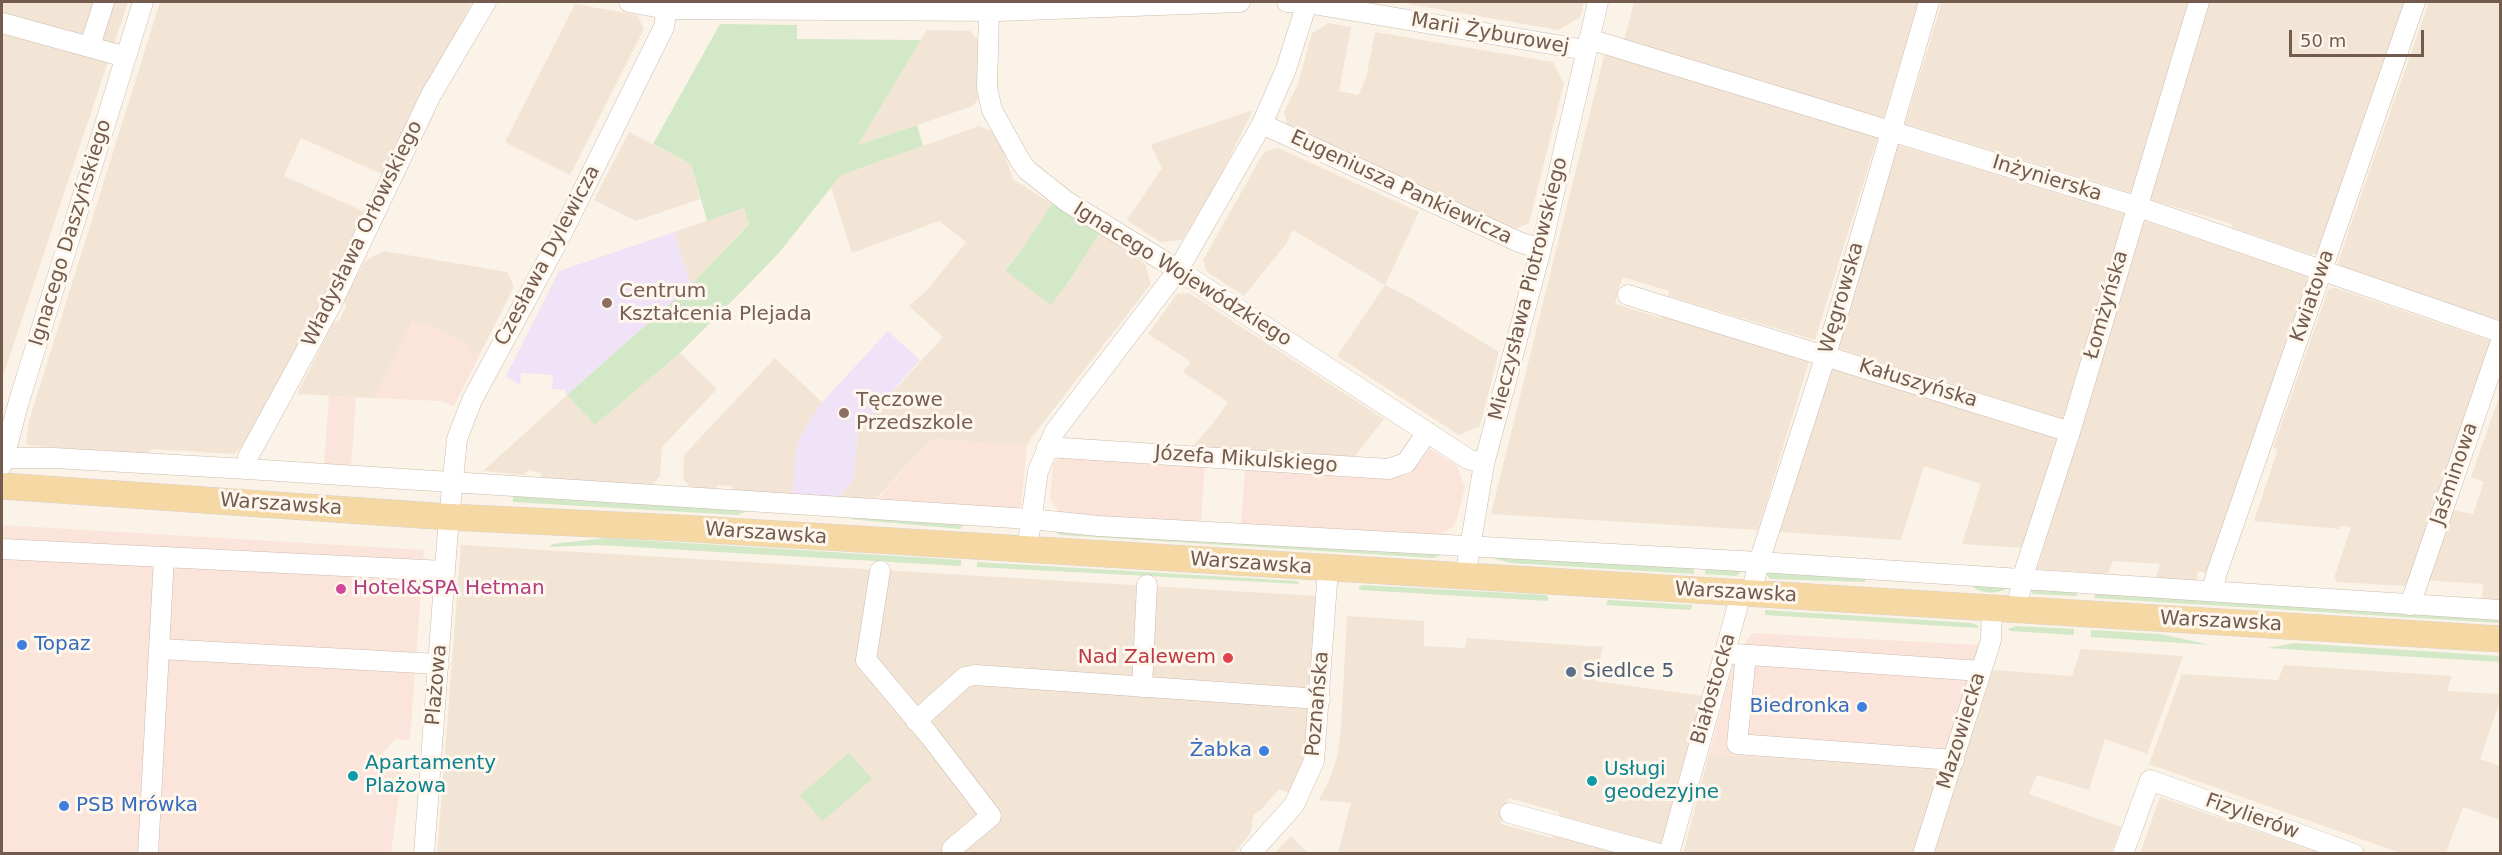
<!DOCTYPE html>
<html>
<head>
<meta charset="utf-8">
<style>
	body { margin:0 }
	#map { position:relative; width:2502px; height:855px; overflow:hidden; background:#fbf3e7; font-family:"DejaVu Sans",sans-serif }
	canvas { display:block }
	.frame { position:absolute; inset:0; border:3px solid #735b4d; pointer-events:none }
	.scale { position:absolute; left:2289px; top:30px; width:135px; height:27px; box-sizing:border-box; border:3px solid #735b4d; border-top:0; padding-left:8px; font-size:18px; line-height:21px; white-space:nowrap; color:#735b4d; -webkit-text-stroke:4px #fef7ed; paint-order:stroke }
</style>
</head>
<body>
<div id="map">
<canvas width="2502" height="855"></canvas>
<div class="frame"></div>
<div class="scale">50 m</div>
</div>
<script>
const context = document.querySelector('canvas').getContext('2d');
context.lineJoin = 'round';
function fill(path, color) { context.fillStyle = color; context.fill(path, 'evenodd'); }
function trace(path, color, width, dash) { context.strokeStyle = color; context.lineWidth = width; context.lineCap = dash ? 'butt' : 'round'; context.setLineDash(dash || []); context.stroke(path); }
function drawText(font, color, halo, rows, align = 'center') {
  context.font = font + ' "DejaVu Sans",sans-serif'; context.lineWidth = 6; context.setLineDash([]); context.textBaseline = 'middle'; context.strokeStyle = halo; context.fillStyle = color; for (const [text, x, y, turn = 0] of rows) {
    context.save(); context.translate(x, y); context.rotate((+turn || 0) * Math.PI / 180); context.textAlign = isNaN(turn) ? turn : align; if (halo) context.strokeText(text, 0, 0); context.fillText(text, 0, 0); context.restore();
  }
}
fill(new Path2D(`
	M2,2H128L2,379Z
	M160,2H472L384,175L301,138L284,176L365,212L294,357L250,439L234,454L151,449L148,455L26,445L29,421Z
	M1397,2H1584L1580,17L1559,30Z
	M1634,2H1919L1883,120L1624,40Z
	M1942,2H2191L2132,193L1905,124Z
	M2209,2H2406L2318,254H2309L2231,227L2232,224L2148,199Z
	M2429,2H2500V319L2497,320L2340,267L2338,262L2343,247L2346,246L2344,245L2354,215Z
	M575,4L637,15L644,29L570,175L505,142Z
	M1329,23L1351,27L1339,91L1358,95L1366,79L1375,32L1553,62L1564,83L1529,223L1511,231L1347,153V150L1340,148L1338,150L1288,127L1284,112L1298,84L1312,33Z
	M927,30L970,31L983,45L980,96L973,106L858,145Z
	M1605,52L1878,136L1815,340L1668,296L1669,291L1623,277L1620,285L1615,304L1661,318L1663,313L1810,358L1758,530L1491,514Z
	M1253,110L1215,187L1182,240L1160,242L1127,220L1162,168L1151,146L1153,144Z
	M979,126L998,134L1013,179L1052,204L1018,255L1005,269L1051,304L1067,284L1100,233L1145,264L1151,284L1032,437L1027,446L932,439L877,498L837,499L854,479L858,430L943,337L909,306L927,290L966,242L939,221L852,253L831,187L841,175Z
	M629,132L691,164L700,199L636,221L594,200Z
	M1898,145L2125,214L2063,419L1837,348Z
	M1278,148L1419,212L1385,285L1411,298L1499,352L1480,426L1459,435L1337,356L1385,285L1293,230L1286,244L1244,296L1206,271L1203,260L1264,152Z
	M744,208L749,223L691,285L674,232Z
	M2142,220L2306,276L2308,281L2227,513L2208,574L2198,571L2196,581L2156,578L2160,564L2113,561L2108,574L2037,569L2132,260L2131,258Z
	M384,251L507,272L514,287L480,354L468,348L470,345L423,322L421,326L412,322L374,398L297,394L334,322L340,320L343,312L346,307L344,301L365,261Z
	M2333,287L2494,342L2413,579L2406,586L2337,582L2334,578L2351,527L2340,526V529L2254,521L2278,449L2273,448L2328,290Z
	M1189,293L1384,419L1351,461L1188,451L1211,426L1228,402L1183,372L1191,362L1148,334L1177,294Z
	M680,353L717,389L662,447L660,476L650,487L540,480L541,473L529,470L523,475L483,471L567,395L595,425Z
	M775,358L822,402L797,442L795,483L792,495L734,491L731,486L718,485L714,491L692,490L683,478L684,455Z
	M1830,368L2058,434L2023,548L1962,544L1981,484L1924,466L1901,540L1780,532Z
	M2500,394V601H2482L2483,584L2422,580L2453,510L2473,514L2484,482L2471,477Z
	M461,545L1317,596L1308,745L1302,765L1289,793L1279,789L1261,810L1254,814L1250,834L1234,853L437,854Z
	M1347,616L1424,621V646L1465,648L1467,638L1603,647L1595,681L1703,696L1663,845L1559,817V812L1508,798L1501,824L1552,838L1555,833L1635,853H1338L1351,803L1319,800L1328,783L1337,758L1341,728Z
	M2081,649L2183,656L2147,754L2105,739L2089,790L2037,775L2029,794L2121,827L2111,853L1932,854L1993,670L2072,676Z
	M2284,665L2452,676L2447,691L2500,694V701L2480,759L2500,766V820L2463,807L2446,853H2400L2149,764L2182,674L2278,680Z
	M1709,754L1941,767L1912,853L1683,854Z
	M2160,797L2320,853H2140Z
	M1291,836L1308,853H1275Z`), '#f2e5d6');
fill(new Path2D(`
	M412,321L421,325L423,322L470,345L469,348L480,354L454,406L441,401L374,398Z
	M329,396L356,397L351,468L324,467Z
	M932,439L1027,446L1021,505L1016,511L875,502Z
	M1430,449L1457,466L1465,487L1455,525L1438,537L1241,525L1245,467L1409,475Z
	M1065,454L1205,463L1201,522L1061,514L1050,500L1053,463Z
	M2,525L424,550L410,740L395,739L383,753L382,771L402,772L391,853H2Z
	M1752,633L1981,645L1941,767L1709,754L1734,659Z`), '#fbe5db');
fill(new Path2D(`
	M674,232L691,285L566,396V390L552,389L553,375L521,373L520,385L506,376L559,271Z
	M888,331L920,360L858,430L854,479L837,499L792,495L797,442L822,402Z`), '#f0e3f7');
fill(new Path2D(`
	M720,24L797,25V39L921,40L858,145L917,125L923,146L841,175L778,254L741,292L680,353L595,425L567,395L691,285L749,224L744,208L707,221L691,164L653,144Z
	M1052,204L1100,233L1067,284L1051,305L1005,270L1018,255Z
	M513,492L707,504L710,509L747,511L738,515L513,502Z
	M862,514L961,519L963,525L960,529L849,519Z
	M1051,530L1447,553L1434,558L1061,535Z
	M606,538L961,560V566L598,545L550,547L552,544Z
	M1488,557L1694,566V574L1511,563Z
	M977,562L1297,581L1300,584L977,567Z
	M1706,566L1741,567L1742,571L1736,576L1705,574Z
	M1767,571L1836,573L1838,577L1865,579V582L1770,579L1765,573Z
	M1979,583L2007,586L2006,589C1997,594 1982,594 1973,587Z
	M1362,585L1546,595L1549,598L1547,601L1360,590L1358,588Z
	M2030,588H2077V596L2033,594Z
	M2097,589L2500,615V623L2094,598Z
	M1608,600L1692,605L1691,610L1606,605Z
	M1765,610L1972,623L1979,626L1977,628L1765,615Z
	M2016,626L2074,629V635L2010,631L2008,629Z
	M2091,630L2160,634L2211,645L2091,637Z
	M2295,643L2500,656V662L2267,648Z
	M849,753L872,779L822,821L800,795Z`), '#d3e8c6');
const minor = new Path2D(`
	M629,2L667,9L999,11L1240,2
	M1287,2L1307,3L1586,50
	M989,11L987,88L992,110L1021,162L1027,170L1066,201L1178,270L1468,459L1484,464
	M2,23L126,57
	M1589,39L2136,206L2500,332
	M90,46L104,2
	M1262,124L1519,242L1541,249
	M1628,295L2070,432
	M1047,447L1388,469L1406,463L1427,432
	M3,458H54L247,469L1030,519L1099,526L1759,562L2500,610
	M2,465L19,401L143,2
	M247,469L248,457L331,305L431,95L486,2
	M2,549L445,571
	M1027,550L1038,471L1055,431L1178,270L1262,124L1286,69L1307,3
	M880,571L866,660L929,735L991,816L952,849
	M1465,577L1484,464L1541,249L1598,2
	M2212,591L2217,572L2415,2
	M1751,594L1759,562L1826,355L1929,2
	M2410,605L2500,344
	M2017,609L2022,579L2070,432L2199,2
	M160,649L439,664
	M1735,654L1981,671
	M1746,655L1737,744L1954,760
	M1142,687L1147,585
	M916,721L965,677L975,675L1320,699
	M1510,813L1659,854
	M148,854L164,557
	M424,854L448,529L457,439L472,400L560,237L664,27L668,2
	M1250,854L1294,805L1314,761L1328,569
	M1669,854L1741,594
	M1923,854L1991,640L1992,608
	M2123,854L2150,780L2354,854`);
const major = new Path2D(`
	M2,486L449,517L679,528L2500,639`);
trace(minor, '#ccbbae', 21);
trace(major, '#d8d1cd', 27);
trace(minor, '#fff', 20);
trace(major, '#f5d8a4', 26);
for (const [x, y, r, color] of [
	[607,303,6,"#8d6e63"],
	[844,413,6,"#8d6e63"],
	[341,589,6,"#d1479c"],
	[22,645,6,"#3f7fe0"],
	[1228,658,6,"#e0444e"],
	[1571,672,6,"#5c6f8a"],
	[1862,707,6,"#3f7fe0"],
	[1264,751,6,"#3f7fe0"],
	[353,776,6,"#0f9aa8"],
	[1592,781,6,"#0f9aa8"],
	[64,806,6,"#3f7fe0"]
]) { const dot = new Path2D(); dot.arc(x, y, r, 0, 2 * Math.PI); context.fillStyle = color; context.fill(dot); trace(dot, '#fef7ed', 2); }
drawText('20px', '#735b4d', '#fef7ed', [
	["Marii Żyburowej",1490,34,10],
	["Inżynierska",2047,179,17],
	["Eugeniusza Pankiewicza",1401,188,25],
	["Ignacego Daszyńskiego",71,233,-73],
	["Władysława Orłowskiego",363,234,-64],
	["Czesława Dylewicza",548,256,-62],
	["Ignacego Wojewódzkiego",1182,275,32],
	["Mieczysława Piotrowskiego",1529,289,-76],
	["Kwiatowa",2313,296,-71],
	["Węgrowska",1842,298,-74],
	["Łomżyńska",2107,305,-74],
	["Kałuszyńska",1918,384,17],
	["Józefa Mikulskiego",1246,460,4],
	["Jaśminowa",2455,474,-71],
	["Warszawska",281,505,4],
	["Warszawska",766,534,4],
	["Warszawska",1251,564,4],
	["Warszawska",1736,593,3],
	["Warszawska",2221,622,3],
	["Plażowa",437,685,-85],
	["Białostocka",1714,689,-74],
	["Poznańska",1318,704,-85],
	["Mazowiecka",1962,731,-73],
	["Fizylierów",2252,817,20]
]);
drawText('20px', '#785e54', '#fef7ed', [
	["Centrum",619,292],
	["Kształcenia Plejada",619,315],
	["Tęczowe",856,401],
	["Przedszkole",856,424]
], 'left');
drawText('20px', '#b23c85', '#fef7ed', [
	["Hotel&SPA Hetman",353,589]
], 'left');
drawText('20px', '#366cbe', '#fef7ed', [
	["Topaz",34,645],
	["Biedronka",1850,707,"right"],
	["Żabka",1252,751,"right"],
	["PSB Mrówka",76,806]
], 'left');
drawText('20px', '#be3a42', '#fef7ed', [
	["Nad Zalewem",1216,658]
], 'right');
drawText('20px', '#4e5e75', '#fef7ed', [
	["Siedlce 5",1583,672]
], 'left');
drawText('20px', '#0d838f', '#fef7ed', [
	["Apartamenty",365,764],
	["Plażowa",365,787],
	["Usługi",1604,770],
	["geodezyjne",1604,793]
], 'left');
</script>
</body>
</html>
